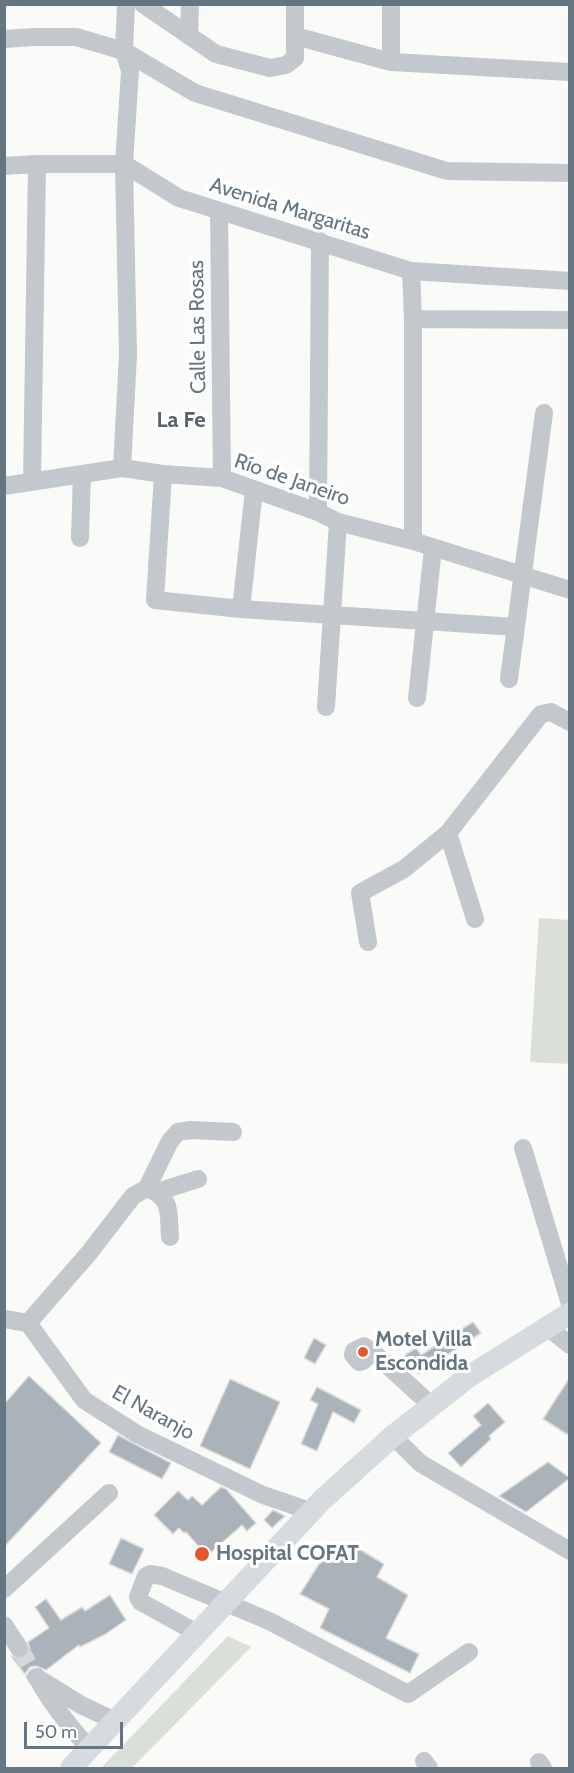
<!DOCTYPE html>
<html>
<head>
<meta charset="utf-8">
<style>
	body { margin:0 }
	#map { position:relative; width:574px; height:1773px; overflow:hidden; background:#fafaf8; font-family:Cabin,sans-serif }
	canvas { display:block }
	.frame { position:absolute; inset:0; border:6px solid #657683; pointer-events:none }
	.scale { position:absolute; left:24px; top:1722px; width:99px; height:27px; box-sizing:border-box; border:3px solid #657683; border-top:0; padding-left:8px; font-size:18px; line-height:21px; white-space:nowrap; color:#657683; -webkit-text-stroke:4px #fff; paint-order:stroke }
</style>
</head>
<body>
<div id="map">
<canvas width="574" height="1773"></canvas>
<div class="frame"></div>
<div class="scale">50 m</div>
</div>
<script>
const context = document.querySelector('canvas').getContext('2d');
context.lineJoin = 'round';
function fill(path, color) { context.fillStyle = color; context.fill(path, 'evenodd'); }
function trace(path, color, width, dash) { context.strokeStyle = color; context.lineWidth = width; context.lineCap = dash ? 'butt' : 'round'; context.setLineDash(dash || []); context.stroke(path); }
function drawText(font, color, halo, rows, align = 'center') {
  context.font = font + ' Cabin,sans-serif'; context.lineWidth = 6; context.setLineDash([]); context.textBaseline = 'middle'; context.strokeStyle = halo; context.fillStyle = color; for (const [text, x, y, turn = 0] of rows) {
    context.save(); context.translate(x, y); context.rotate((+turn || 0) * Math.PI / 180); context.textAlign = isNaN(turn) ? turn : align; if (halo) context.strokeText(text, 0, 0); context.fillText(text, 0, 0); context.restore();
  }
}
fill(new Path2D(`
	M539,918L569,920V1064L530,1062Z
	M228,1636L251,1647L132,1768H101Z`), '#dadfd7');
const building = new Path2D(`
	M473,1322L481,1333L418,1374L405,1355L416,1348L421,1355Z
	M314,1338L326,1345L315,1364L304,1358Z
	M29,1376L101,1443L4,1547V1404Z
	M570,1377V1436L543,1419Z
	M230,1379L280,1402L250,1469L200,1446Z
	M317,1387L361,1410L354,1423L333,1412L317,1451L301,1444L318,1404L310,1400Z
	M488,1403L505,1422L489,1436L491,1439L461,1467L448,1453L481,1425L473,1416Z
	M118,1435L171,1463L162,1479L109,1452Z
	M548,1462L570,1478L526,1512L499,1496Z
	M221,1487L226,1489L256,1523L247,1531L242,1525L207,1556L186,1532L184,1533L179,1528L173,1534L154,1515L178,1491L188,1500L192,1496L202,1505Z
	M273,1510L285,1516L272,1528L264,1520Z
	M121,1538L144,1549L132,1574L109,1564Z
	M349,1543L384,1564L377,1577L408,1595L386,1638L419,1654L410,1673L320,1628L329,1609L300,1594L319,1564Z
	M110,1595L126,1620L104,1635L80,1647L79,1645L46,1670L36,1666L30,1667L25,1674L11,1656L19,1659L26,1657L30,1648L28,1642L49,1628L35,1607L46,1599L61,1620L82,1607L85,1611Z`);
fill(building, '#aab3b9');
trace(building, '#dcdcda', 1.5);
trace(new Path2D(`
	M19,1648L36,1677`), '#d5d9db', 18, [18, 9]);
trace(new Path2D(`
	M143,4L216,54L270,68L286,65L295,58V4
	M391,4V62
	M189,36L190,4
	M295,36L391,62L570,72
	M4,39L35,37H76L124,51L195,93L447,171L570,173
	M4,166L37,164H124L179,198L411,271L570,281
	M219,211L222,478
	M411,271L413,319V541
	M413,319L570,320
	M122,468L128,355L124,164L130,71L124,51L126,4
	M163,474L155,600L241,609L516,627
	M32,481L37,164
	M4,486L122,468L163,474L222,478L318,512L338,522L413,541L570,590
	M318,512L320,241
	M80,538L82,474
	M241,609L254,490
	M509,679L544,413
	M417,698L433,548
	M326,707L338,522
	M448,833L475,919
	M368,942L360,893L404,869L448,833L541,714L551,712L570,722
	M523,1148L570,1304
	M147,1188L170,1141L178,1132L191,1130L233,1132
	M157,1192L198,1179
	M4,1319L28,1323L84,1400L137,1434L263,1495L310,1511
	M28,1323L89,1253L133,1196L147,1188C173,1198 168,1213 170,1237
	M546,1326L570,1345
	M372,1352L363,1361L359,1362L353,1355L354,1351L364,1346L375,1354L431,1405
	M393,1436L420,1463L570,1551
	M4,1589L109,1493
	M4,1625L19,1648
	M197,1633L141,1602L138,1597L146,1576L150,1574L162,1576L269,1621L408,1694L469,1652
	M36,1677L81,1705L115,1721
	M37,1678C52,1705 69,1726 90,1749
	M424,1761L429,1768
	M539,1762L543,1768`), '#c3c8cc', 18);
trace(new Path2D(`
	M71,1768L322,1500L393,1436L468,1377L570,1313`), '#d6dbdf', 22);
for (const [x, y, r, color] of [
	[363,1352,6,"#e4572e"],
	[202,1554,8,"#e4572e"]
]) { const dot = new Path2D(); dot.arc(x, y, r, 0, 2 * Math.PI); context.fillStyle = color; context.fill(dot); trace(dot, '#fff', 2); }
drawText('21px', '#657683', '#fff', [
	["Avenida Margaritas",290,209,17],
	["Calle Las Rosas",198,327,-91],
	["Río de Janeiro",292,480,19],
	["El Naranjo",153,1413,29]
]);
drawText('bold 21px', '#657683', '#fff', [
	["Motel Villa",375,1340],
	["Escondida",375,1364],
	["Hospital COFAT",216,1554]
], 'left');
drawText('bold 22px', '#57646e', '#fff', [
	["La Fe",181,421]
]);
</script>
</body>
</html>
